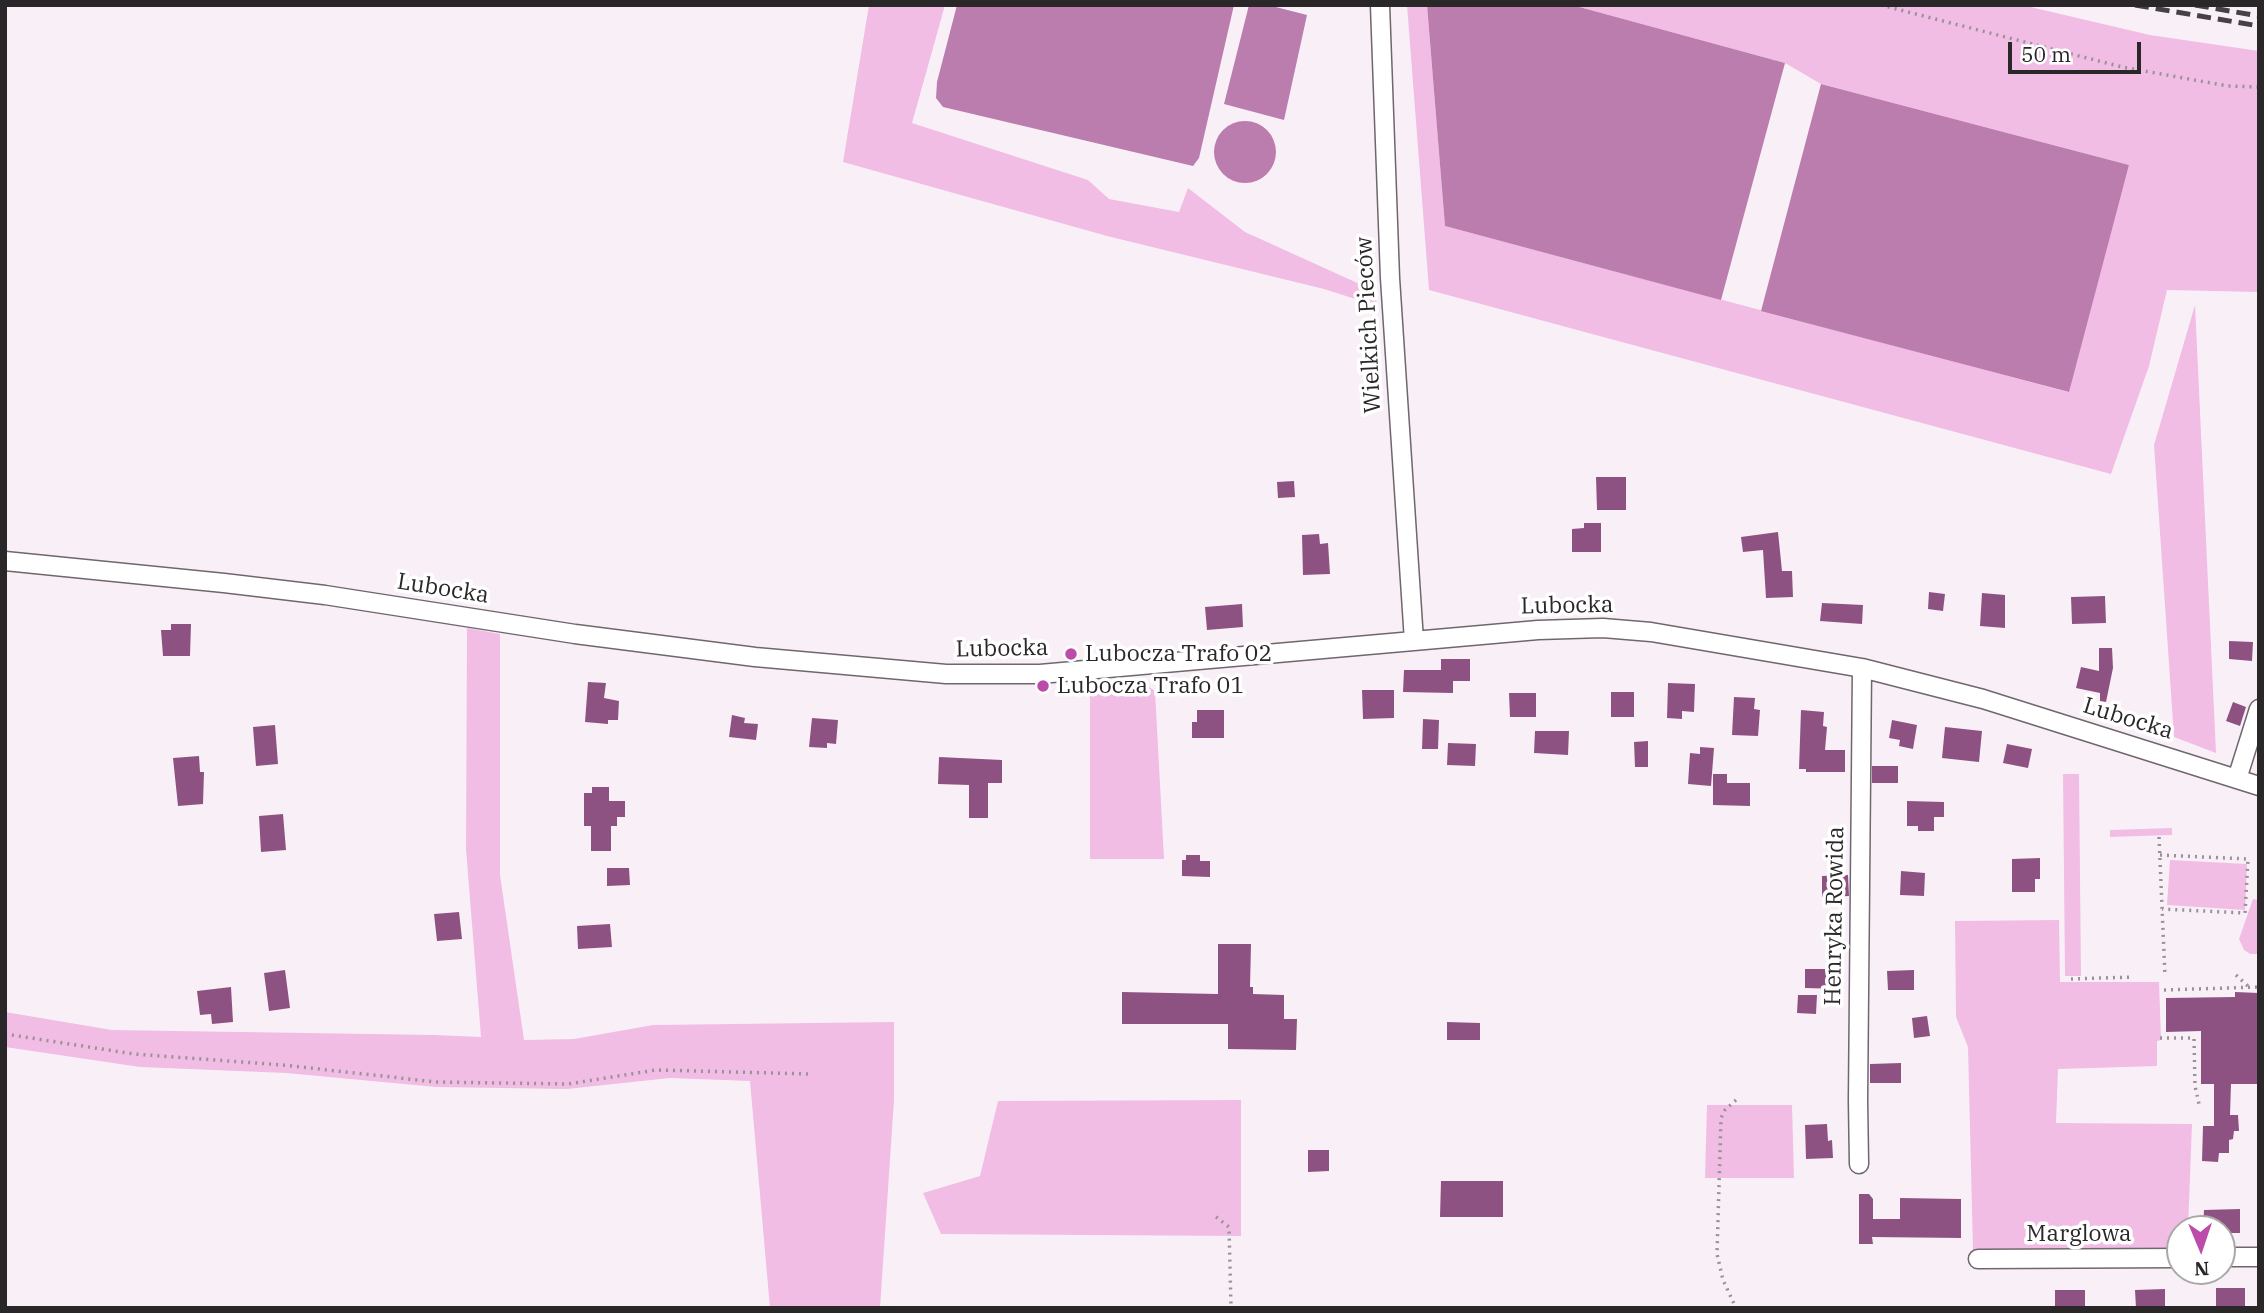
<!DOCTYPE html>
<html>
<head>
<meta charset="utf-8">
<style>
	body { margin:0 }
	#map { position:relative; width:2264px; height:1313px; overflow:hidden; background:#f9f0f7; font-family:"IBM Plex Serif",serif }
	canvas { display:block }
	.frame { position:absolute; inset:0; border:7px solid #2a2729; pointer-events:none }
	.north { position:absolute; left:2166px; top:1215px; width:70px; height:70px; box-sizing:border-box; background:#fff; border:2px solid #aaa9a9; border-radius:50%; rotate:178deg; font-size:19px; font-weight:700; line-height:28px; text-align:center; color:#2a2729 }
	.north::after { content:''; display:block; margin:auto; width:24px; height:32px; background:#bb4ca9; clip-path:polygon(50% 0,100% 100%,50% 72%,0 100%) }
	.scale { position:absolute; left:2008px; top:42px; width:133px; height:32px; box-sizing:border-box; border:4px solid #2a2729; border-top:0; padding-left:9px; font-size:21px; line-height:24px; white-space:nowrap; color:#2a2729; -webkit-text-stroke:5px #fff; paint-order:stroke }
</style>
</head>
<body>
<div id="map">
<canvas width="2264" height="1313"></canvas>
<div class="frame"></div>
<div class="north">N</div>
<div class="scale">50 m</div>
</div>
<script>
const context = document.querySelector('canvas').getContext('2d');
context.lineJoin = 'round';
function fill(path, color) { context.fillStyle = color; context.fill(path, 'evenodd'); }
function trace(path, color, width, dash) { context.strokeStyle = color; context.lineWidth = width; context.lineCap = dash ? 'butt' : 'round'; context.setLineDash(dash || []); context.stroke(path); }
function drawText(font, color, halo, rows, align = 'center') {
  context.font = font + ' "IBM Plex Serif",serif'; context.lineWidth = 7; context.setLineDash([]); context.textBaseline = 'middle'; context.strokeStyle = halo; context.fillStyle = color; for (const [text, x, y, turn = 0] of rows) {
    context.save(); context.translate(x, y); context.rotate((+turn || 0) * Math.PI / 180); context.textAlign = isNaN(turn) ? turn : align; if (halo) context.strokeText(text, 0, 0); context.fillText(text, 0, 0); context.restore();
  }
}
fill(new Path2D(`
	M869,5H945L912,123L1088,180L1109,199L1179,212L1188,188L1245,232L1375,291L1377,306L1324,289L1107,236L843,162Z
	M1407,5H1427L1445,226L2068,392L2129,165L1821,84L1785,63L1572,5H2022L2150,35L2259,51V292L2167,290L2149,366L2111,474L1429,290Z
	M2195,305L2216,753L2174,737L2154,445Z
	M467,628L500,634V875L524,1040L574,1039L653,1025L894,1022V1100L880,1308H770L750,1081L670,1078L567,1089L436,1087L286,1073L140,1067L5,1047V1012L112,1030L435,1035L481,1037L466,849Z
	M1138,679L1155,691L1164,859H1090V686Z
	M2063,774H2079L2081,976H2065Z
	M2172,828V835L2110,837V830Z
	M2170,860L2247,864L2245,910L2167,905Z
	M2253,899L2259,900V954H2250L2244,950L2239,939Z
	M2059,920L2060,982H2159L2161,1040L2157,1041V1066L2058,1069L2056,1123L2192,1124L2188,1229H2180V1248L1973,1251L1968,1047L1956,1017L1955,921Z
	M1241,1100V1236L941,1234L923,1193L980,1176L998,1101Z
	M1707,1105H1792L1794,1178H1705Z`), '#f1bde5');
fill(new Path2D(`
	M957,5H1234L1199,158L1193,166L943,107L936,98L937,82Z
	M1249,5H1268L1307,15L1284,120L1224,104Z
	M1427,5H1572L1785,63L1721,300L1445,226Z
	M1821,84L2129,165L2069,392L1761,311Z
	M1214 152a31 31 0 1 1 62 0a31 31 0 1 1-62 0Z`), '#bb7cae');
fill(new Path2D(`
	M1596,477H1626V510H1597Z
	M1294,481L1295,497L1278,498L1277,482Z
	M1584,523H1601V552H1572V529L1584,528Z
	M1778,532L1782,571H1792L1793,597L1766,598L1763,550L1743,552L1741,537Z
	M1319,534L1320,544L1328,543L1330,574L1303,575L1302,535Z
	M1929,592L1945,594L1943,611L1928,609Z
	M1982,593L2005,595V628L1980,626Z
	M2105,596L2106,623L2072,624L2071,597Z
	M1822,603L1863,605L1862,624L1820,621Z
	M1242,604L1243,627L1207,630L1205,607Z
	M171,624H191L190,656H163L161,630H171Z
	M2229,641L2253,642L2252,661L2229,659Z
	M2099,648H2112L2113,668L2106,702L2100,701V693L2076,688L2081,667L2099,671Z
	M1441,659H1470V681H1453V693L1403,692L1404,670H1441Z
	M588,682L606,683L604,698L619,701L618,720H608V724L585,722Z
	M1668,683L1695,684L1694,712L1682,711V719L1667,718Z
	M1362,690H1394V718L1363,719Z
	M1611,692H1634V717H1611Z
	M1509,693H1536V717H1510Z
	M1734,697L1755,698L1754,709L1760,710L1758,736L1732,735Z
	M2233,702L2246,707L2240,726L2226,721Z
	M1197,710H1224V738H1192V722H1197Z
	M1801,710L1824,712L1823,726L1827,727L1825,750H1845V772H1806V769H1799Z
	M732,715L745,718L744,723L758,724L756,740L729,737Z
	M812,718L838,720L836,744L827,743V748L809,747Z
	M1423,719L1439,720L1438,749H1422Z
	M1892,720L1917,725L1913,749L1899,746L1900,740L1889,738Z
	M275,725L278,764L256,766L253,727Z
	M1945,727L1982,731L1979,762L1942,758Z
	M1535,731H1569L1568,755L1534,753Z
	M1648,741V767H1635L1634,742Z
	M1448,743L1476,744L1475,766L1447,765Z
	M2007,744L2032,749L2028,768L2003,763Z
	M1700,747L1714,748L1711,786L1688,784L1690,753L1700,754Z
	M199,756L200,772H204L203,804L178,806L173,758Z
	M939,757L1002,760V783H988V818H969V785L938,784Z
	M1872,766H1898V783H1872Z
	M1713,774H1727V783H1750V806L1713,805Z
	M592,787H609V801H625V817H617V826H611V851H591V826H584V793H592Z
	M1907,801L1944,802V817H1934V831H1918V826H1907Z
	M283,814L286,850L261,852L259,816Z
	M1186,855H1200V861H1210V877L1182,876V860H1186Z
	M2040,858V879H2035V892H2012V859Z
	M607,868H629L630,885L607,886Z
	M1901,871L1925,873L1924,896L1900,895Z
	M1848,875L1849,896L1822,897V876Z
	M459,912L462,939L437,941L434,914Z
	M610,924L612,947L578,949L577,926Z
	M1218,944H1251L1250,987H1253V994L1284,995V1019H1297L1296,1050L1228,1049V1024H1122V992L1218,994Z
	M1805,969H1842V989L1805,988Z
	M285,970L290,1008L269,1011L264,973Z
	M1914,970V990H1888L1887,971Z
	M231,987L233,1022L212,1024L211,1014L200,1015L197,991Z
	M2235,992L2259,993V1084H2231L2230,1115H2238L2239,1131H2234L2233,1139L2229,1140V1153H2219L2218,1162L2202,1161L2203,1126H2214V1084H2201V1031L2166,1032V998L2235,997Z
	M1798,995H1817L1816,1014L1797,1013Z
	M1927,1016L1930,1036L1914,1038L1912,1018Z
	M1447,1022L1480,1023V1040H1447Z
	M1901,1063V1083H1870V1064Z
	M1827,1124L1828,1141L1832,1140L1833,1158L1806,1159L1805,1125Z
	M1308,1150H1329V1171L1308,1172Z
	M1441,1181H1503V1217H1440Z
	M1859,1194H1869L1873,1199V1219H1900V1198L1961,1199V1238L1872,1237L1873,1244H1859Z
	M2240,1209V1233H2222V1229H2203L2204,1210Z
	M2216,1288H2245V1308H2216Z
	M2165,1289V1308H2136L2135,1290Z
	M2055,1290H2085V1308H2055Z`), '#8e5282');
const minor = new Path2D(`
	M1380,5L1390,278L1414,641
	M5,561L224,583L325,595L575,634L755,657L946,674H1040L1538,630L1603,628L1651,632L1862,668L1983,699L2259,786
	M2237,779L2259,709
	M1859,1164L1858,1100L1862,668
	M2222,1257H2259
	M1978,1259L2180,1258`);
trace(minor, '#6f676d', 21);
trace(new Path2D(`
	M1881,5L2122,67L2228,86L2259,87
	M2159,837L2165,976
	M2160,855L2248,859L2245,913L2162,909
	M2236,975L2249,987
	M2071,979L2134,977
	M2164,990L2259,987
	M5,1034L134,1054L283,1065L436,1082L568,1084L656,1070L810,1074
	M2160,1038H2194L2195,1086L2199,1104
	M1736,1100L1725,1110L1721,1118L1717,1254L1723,1280L1736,1308
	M1216,1217L1229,1227L1231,1308`), '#989296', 3.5, [2, 5]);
trace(minor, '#fff', 18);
trace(new Path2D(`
	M2135,5L2259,26
	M2195,5L2259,16`), '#454144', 5, [14, 7]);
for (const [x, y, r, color] of [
	[1071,654,7,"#bb4ca9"],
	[1043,686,7,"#bb4ca9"]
]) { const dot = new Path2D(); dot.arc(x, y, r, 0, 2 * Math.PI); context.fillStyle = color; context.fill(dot); trace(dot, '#fff', 2.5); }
drawText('23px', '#2a2729', '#fff', [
	["Wielkich Pieców",1369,325,-93],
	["Lubocka",443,589,9],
	["Lubocka",1567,606,-1],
	["Lubocka",1002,649,-1],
	["Lubocka",2128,719,17],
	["Henryka Rowida",1835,916,-89],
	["Marglowa",2079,1234]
]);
drawText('23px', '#2a2729', '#fff', [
	["Lubocza Trafo 02",1085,654],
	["Lubocza Trafo 01",1057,686]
], 'left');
</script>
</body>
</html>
